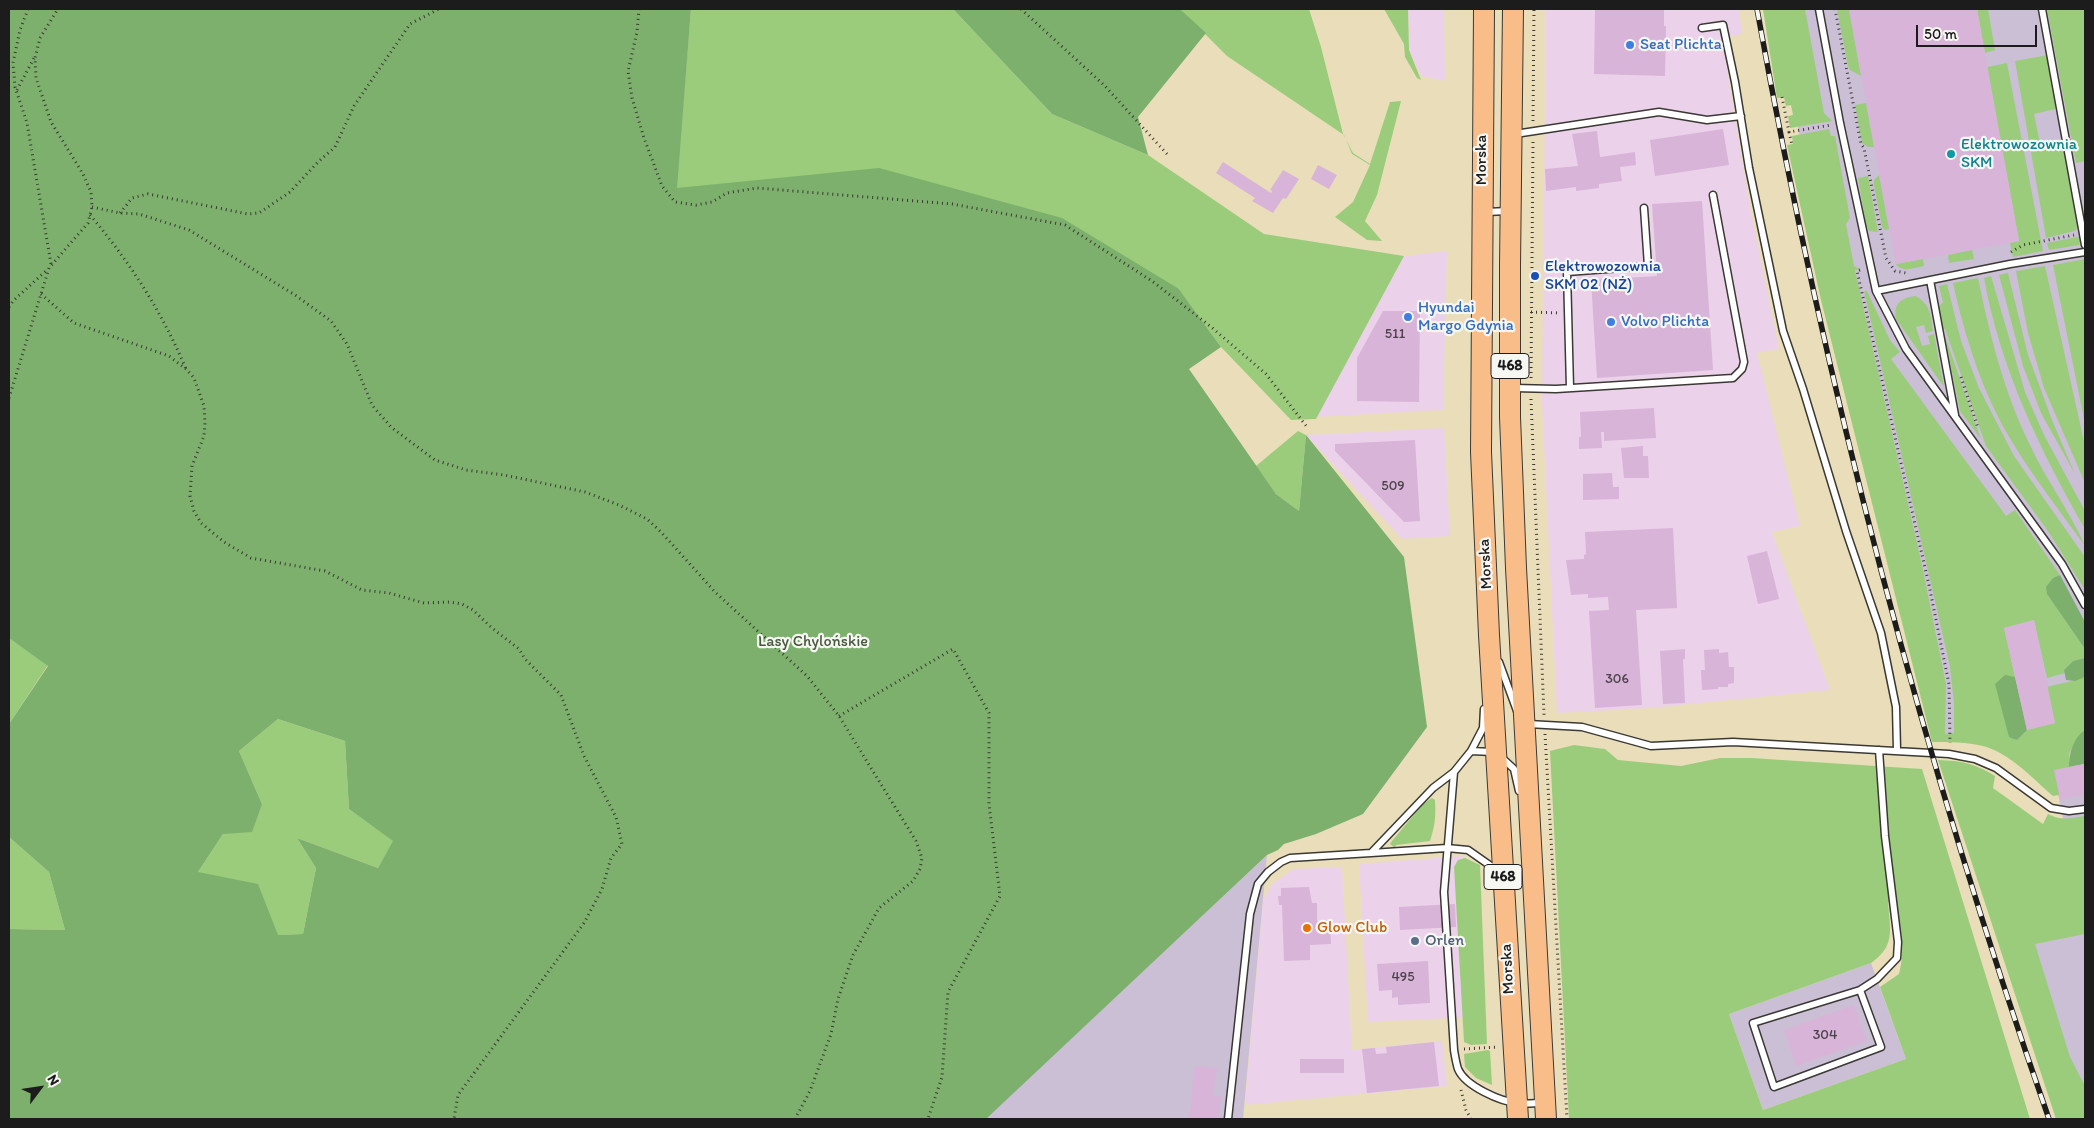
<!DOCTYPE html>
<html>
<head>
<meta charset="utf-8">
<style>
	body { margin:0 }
	#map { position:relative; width:2094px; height:1128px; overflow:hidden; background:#e9deb9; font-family:Itim,sans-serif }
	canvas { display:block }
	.frame { position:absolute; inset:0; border:10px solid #1c1c1c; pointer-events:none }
	.north { position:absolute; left:15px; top:1063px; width:50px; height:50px; -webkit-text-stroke:4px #f6f6f2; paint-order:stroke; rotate:59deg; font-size:14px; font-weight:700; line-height:20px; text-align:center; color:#1c1c1c }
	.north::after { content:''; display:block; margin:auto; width:18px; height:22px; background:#1c1c1c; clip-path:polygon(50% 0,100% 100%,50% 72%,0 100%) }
	.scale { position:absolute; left:1916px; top:25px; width:121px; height:22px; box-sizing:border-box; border:2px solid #1c1c1c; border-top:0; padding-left:6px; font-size:15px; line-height:18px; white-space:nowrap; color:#1c1c1c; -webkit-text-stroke:4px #f6f6f2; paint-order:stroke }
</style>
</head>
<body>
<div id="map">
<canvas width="2094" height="1128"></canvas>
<div class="frame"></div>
<div class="north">N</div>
<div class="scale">50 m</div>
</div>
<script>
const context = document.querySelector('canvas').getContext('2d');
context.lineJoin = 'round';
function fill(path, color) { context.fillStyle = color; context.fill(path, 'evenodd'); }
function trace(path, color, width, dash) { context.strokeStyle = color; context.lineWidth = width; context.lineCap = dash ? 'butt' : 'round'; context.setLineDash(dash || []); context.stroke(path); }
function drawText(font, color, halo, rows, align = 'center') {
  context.font = font + ' Itim,sans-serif'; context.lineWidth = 4.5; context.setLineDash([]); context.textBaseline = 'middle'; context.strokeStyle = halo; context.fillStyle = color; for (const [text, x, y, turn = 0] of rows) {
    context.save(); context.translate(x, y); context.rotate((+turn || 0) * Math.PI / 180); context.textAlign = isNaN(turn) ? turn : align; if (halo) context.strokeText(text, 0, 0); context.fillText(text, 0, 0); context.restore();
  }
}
fill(new Path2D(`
	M1408,9H1444L1445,81L1421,76L1409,50Z
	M1546,9H1739L1742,34L1722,38L1750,207L1779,349L1757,353L1800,526L1772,532L1830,690L1650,708L1557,713L1542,402Z
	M1447,251L1443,410L1316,417L1404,256Z
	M1444,428L1450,536L1402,539L1306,435Z
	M1463,856L1471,1017L1368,1022L1359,864Z
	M1342,867L1352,1050L1442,1041L1447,1086L1245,1105L1263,901L1272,884L1294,869Z`), '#ecd1ea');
fill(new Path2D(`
	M1776,9H2085V1119L1989,876L2072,863L2057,789L1984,726L1945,735L1807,176Z
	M1267,855L1243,1119H985Z
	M1871,963L1906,1059L1763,1110L1729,1014Z`), '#cbbfd5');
fill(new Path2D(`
	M691,9H953L1052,114L1148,155L1264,234L1404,256L1316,419L1291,420L1221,347L1179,289L676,188Z
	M1180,9H1309L1321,47L1343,134L1353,153L1370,164L1390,102L1401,101L1377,195L1365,221L1382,241L1367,240L1335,217L1353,202L1370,165L1352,154L1344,135L1227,56Z
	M1384,9H1408L1409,50L1421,80L1417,78L1405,57L1404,44Z
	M1763,9H1805L1824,113L1832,121L1790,128L1788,116L1793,115L1791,105L1786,106L1784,97L1777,98Z
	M1837,9H1849L1861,76L1850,70L1848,66Z
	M1977,9H1988L1995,50L1985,53Z
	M2047,9H2085V161L2076,163Z
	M2048,55L2057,99L2055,109L2034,114L2040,143L2055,140L2065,152L2079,224L2075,231L2046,238L2015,61Z
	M2007,63L2043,251L2013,257L2010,243L2019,241L1987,67Z
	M1866,103L1874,147H1868L1862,143L1855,105Z
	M1829,129L1831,136H1835L1850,218L1846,224L1854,266L1860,269L1855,270L1922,565L1946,684L1945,734L1954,733V703L1950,667L1864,291H1867L1890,340L1900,352L1891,359L2006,516L2015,510L2060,575L2053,578L2047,594L2085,649V658L2073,661L2064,670L2065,673L2047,678L2034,620L2004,628L2015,677L2017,740L2027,730L2055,723L2047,687C2060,683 2073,682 2085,677V730L2082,733L2069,753V767L2059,795L2053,796C2033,779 2010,753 1983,746C1967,742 1949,742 1932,742L1821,300L1787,145L1793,144L1792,136Z
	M1879,175L1889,229L1885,230L1882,227L1874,186V180Z
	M1868,176L1878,232L1869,231L1866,224L1858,178Z
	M2082,236L2079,245L2049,250L2047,243Z
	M1972,250L1974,259L1949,263L1948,255Z
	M1923,259L1924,266C1914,268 1902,273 1896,264Z
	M2085,259V424L2053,265Z
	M2045,266L2085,446V483L2044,388L2028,333L2016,271Z
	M2008,273L2028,355L2052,420L2075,474L2041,413L2023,366L1999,275Z
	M1991,276L2025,392L2044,435L2085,511V529C2040,450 2000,368 1984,278Z
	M1978,278C1990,336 2004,392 2030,445C2046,480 2070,511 2085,546C2060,511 2033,477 2011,440C1982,392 1965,337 1953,283Z
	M1947,284L1961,341L1979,388L2014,456L2085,557V590L2048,531L1986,446L1945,329H1943L1938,308L1943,302L1939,286Z
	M1915,296C1930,303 1931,315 1933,331L1926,333L1924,325L1916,327L1922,346L1930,344L1928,336L1934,334L1944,387L1896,319C1893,304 1901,298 1915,296Z
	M1944,333L1981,439L1960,411Z
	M1298,431L1306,435L1299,511L1276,494L1256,466Z
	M9,638L48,665L9,724Z
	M278,719L345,741L349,809L394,841L378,868L297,838L316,868L303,934L278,935L198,872L223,834L262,804L239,751Z
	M1574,745L1605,749L1618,760L1681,766L1720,758H1751L1922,769L2030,1119H1569L1550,751ZM1896,901C1900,926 1906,949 1899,974L1880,987L1906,1059L1763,1110L1729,1014L1871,963C1896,946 1890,929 1888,902Z
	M1938,760C1962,761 1974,763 1995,776L1993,788L2043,824L2048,814C2060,821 2071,818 2085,816V934L2035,944L2070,1057L2085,1086V1119H2056Z
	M1432,798L1435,800C1436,816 1435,826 1430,841L1396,845L1395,848L1390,844L1392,841L1423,804Z
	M9,837L49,872L65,930L9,929Z
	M1465,858L1480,865L1487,1044L1471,1045L1464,1042L1454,867L1458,860Z
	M1488,1050L1490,1051L1492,1085L1476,1078L1465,1067L1464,1054Z`), '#9bcc7c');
fill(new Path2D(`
	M9,9H691L677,188L879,168L1062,218L1179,289L1221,347L1189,369L1276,494L1299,511L1306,435L1404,557L1427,727L1363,814L1316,834L1284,844L1278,850L1267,855L986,1119H9V929L65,930L49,872L9,837V724L48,666L9,638ZM278,719L345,741L349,809L393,841L378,868L297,838L316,868L303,934L278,935L258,884L198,872L223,834L252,832L262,804L239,751Z
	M953,9H1180L1206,33L1138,117L1148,155L1052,114Z
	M2060,575L2085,622V649L2047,594L2046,587L2053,578Z
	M2085,658V677L2075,681L2066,680L2064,670L2073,661Z
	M2005,675L2015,677L2027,730L2017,740L2009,737L1995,684Z
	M2085,730V770L2084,764L2069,767C2069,754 2073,738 2085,730Z`), '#7cb06c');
fill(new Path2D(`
	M1595,9H1664V26H1666L1665,76L1594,74Z
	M1849,9H1977L2019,241L1896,264Z
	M1723,129L1729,165L1655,176L1650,140Z
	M1597,131L1600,157L1635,152L1636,165L1620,167L1622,181L1599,184V188L1576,191V187L1546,191L1545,169L1578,166L1572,134Z
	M1223,162L1271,193L1272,191L1270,190L1283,170L1299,179L1286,199L1283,198L1273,213L1252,201L1255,198L1216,173Z
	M1318,165L1337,175L1329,189L1311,179Z
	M1702,201L1713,370L1597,378L1591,280L1657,276L1652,204Z
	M1383,311H1420L1419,402L1357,401V358Z
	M1654,408L1656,438L1604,441V432H1601L1602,448L1579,449V437H1581L1580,412Z
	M1415,440L1420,521L1404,522L1335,451V444Z
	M1643,446V456H1648L1649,478H1624L1621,448Z
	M1612,473L1613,487H1619V499L1583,500V474Z
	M1673,528L1677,608L1636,610L1642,705L1595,708L1589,611L1609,610L1608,597L1588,598V594L1571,595L1566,560L1584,559V555L1586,554L1585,532Z
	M1767,551L1779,599L1758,604L1747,556Z
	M2034,620L2055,723L2027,730L2004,628Z
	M1685,649V659H1683L1685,703L1663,704L1660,651Z
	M1719,649V653L1728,652L1729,667H1734V683L1728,684V687H1718V689L1702,690L1701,670H1705L1704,650Z
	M2084,764L2085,795L2060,799L2054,770Z
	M1309,887L1312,903H1317V921L1330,920L1331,944L1310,945V960L1284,961L1282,905H1279L1278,896H1281V888Z
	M1455,904L1456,927L1400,930L1399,907Z
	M1428,961L1430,1003L1398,1005V997L1392,998V990L1379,991L1377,964Z
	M1854,1005L1867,1041L1796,1066L1784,1030Z
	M1434,1042L1439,1086L1367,1093L1362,1049L1375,1048L1376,1054L1387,1053L1386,1047Z
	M1300,1059H1344V1073H1300Z
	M1195,1066L1217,1068L1213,1096L1221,1097L1218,1119H1189Z`), '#d8b4d8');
const lane = new Path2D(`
	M1819,9L1840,123L1876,291L1906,349L2062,564L2085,605
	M2042,9L2085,245
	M1702,28L1723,25L1735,82L1749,168L1783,331L1803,389L1846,531L1881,633L1896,707L1897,750
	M1515,134L1659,112L1707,120L1741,116
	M1486,212L1508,211
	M1930,280L1955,415
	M1876,291L2010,264L2085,252
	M1514,388L1556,389L1733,378L1742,369L1744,362L1713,195
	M1570,388L1567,272L1648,266L1644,208
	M1499,662L1517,711
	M1528,724L1582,727L1651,746L1733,742L1949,754L1975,759L1996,768L2051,808L2069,811L2085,809
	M1471,751L1493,752
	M1501,757L1514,769L1519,791
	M1454,772L1444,892L1454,1050C1455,1056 1456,1063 1458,1069C1465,1086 1501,1102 1518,1103C1526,1104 1534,1103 1542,1103
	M1371,853L1447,848L1468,850L1498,871
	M1860,990L1881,1047L1774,1087L1753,1023L1860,990L1877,979L1897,958L1898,942L1885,836L1879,750
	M1228,1119L1250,914L1258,884L1268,872L1281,862L1290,858L1371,853L1433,788L1454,772L1471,751L1483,728L1484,709`);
const primary = new Path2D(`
	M1484,9L1481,452L1489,635L1518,1119
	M1513,9L1510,265V417L1516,568L1546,1119`);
trace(lane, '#3b3934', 9);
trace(primary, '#3b3934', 22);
trace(new Path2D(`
	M28,9L20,30L13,63L15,87L27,123L51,264
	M639,9L637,32L628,71L632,98L644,138L662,186L675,202L696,205L712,202L727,193L757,188L952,204L1065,225L1152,281L1210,326L1266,374L1307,427
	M1021,9L1105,86L1167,154
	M1835,9L1861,144L1864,148L1886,258L1895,271L1906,273
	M17,90L34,58
	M1782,97L1789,132L1831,125
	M1533,121L1534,9
	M1789,132L1792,145
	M92,207L120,213L139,214L189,230L295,295L331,321L347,344L372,405L391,427L435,460L466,470L504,475L585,492L619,505L647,519L661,532L716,593L807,676L839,716L916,841L922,858L920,869L913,881L879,908L853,955L838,999L831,1034L810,1091L795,1119
	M120,213L132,198L148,194L248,214L259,213L290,192L318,162L335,147L354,106L410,24L439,9
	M90,215C130,262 162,312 186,369
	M2011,252L2023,245L2074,235
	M1860,270L1857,271L1929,585L1949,684L1950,743
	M41,294L74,323L169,356L186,369L194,378L204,406L205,423L204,436L192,466L190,496L194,511L201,523L224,542L251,558L325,571L362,590L389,593L424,603L450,602L462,604L473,610L492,628L519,649L525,659L561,695L584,756L616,817L622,844L611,858L602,889L584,923L458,1095L454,1119
	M9,307L13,301L48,269
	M1531,312L1560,313
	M1961,377L1978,428
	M1531,378L1533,142
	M9,398L49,268L88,223L92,207L91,192L83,174L51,122L36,78L35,58L40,38L58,9
	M1531,399L1544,715
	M839,716L953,649L989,713V804L1000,896L948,992L942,1077L928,1119
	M1545,734L1567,1119
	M1464,1049L1498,1047
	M1461,1090L1466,1110L1471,1119`), '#3b3934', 3, [1, 4]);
trace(lane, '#fff', 6);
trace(primary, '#f9bd89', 20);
const rail = new Path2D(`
	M1757,9C1825,386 1922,757 2049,1119`);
trace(rail, '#1c1c1c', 5.5);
trace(rail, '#f6f6f2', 4, [11]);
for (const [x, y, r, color] of [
	[1630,45,5,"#3f7fe0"],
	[1951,154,5,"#0f9aa8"],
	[1535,276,5,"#1a4fb4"],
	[1408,317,5,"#3f7fe0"],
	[1611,322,5,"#3f7fe0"],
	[1307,928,5,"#e8710a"],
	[1415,941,5,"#5c6f8a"]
]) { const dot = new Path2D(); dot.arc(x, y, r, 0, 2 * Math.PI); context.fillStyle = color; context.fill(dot); trace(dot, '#f6f6f2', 2); }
drawText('14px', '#4b424b', null, [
	["511",1395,334],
	["509",1393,486],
	["306",1617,679],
	["495",1403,977],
	["304",1825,1035]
]);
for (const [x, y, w] of [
	[1510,366,38],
	[1503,877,38]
]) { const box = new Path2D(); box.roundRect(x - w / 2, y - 12.5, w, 25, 4); context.fillStyle = '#f6f6f2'; context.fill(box); trace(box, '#1c1c1c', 1); }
drawText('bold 15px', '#1c1c1c', null, [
	["468",1510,366],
	["468",1503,877]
]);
drawText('16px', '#366cbe', '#f6f6f2', [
	["Seat Plichta",1640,45],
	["Hyundai",1418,308],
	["Margo Gdynia",1418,326],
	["Volvo Plichta",1621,322]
], 'left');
drawText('16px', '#0d838f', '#f6f6f2', [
	["Elektrowozownia",1961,145],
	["SKM",1961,163]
], 'left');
drawText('16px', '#1c1c1c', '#f6f6f2', [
	["Morska",1482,160,-90],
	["Morska",1486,564,-93],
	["Morska",1508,969,-93]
]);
drawText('16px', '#164399', '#f6f6f2', [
	["Elektrowozownia",1545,267],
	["SKM 02 (NŻ)",1545,285]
], 'left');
drawText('16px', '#485a3e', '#f6f6f2', [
	["Lasy Chylońskie",813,642]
]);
drawText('16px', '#c56008', '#f6f6f2', [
	["Glow Club",1317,928]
], 'left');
drawText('16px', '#4e5e75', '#f6f6f2', [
	["Orlen",1425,941]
], 'left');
</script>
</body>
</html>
